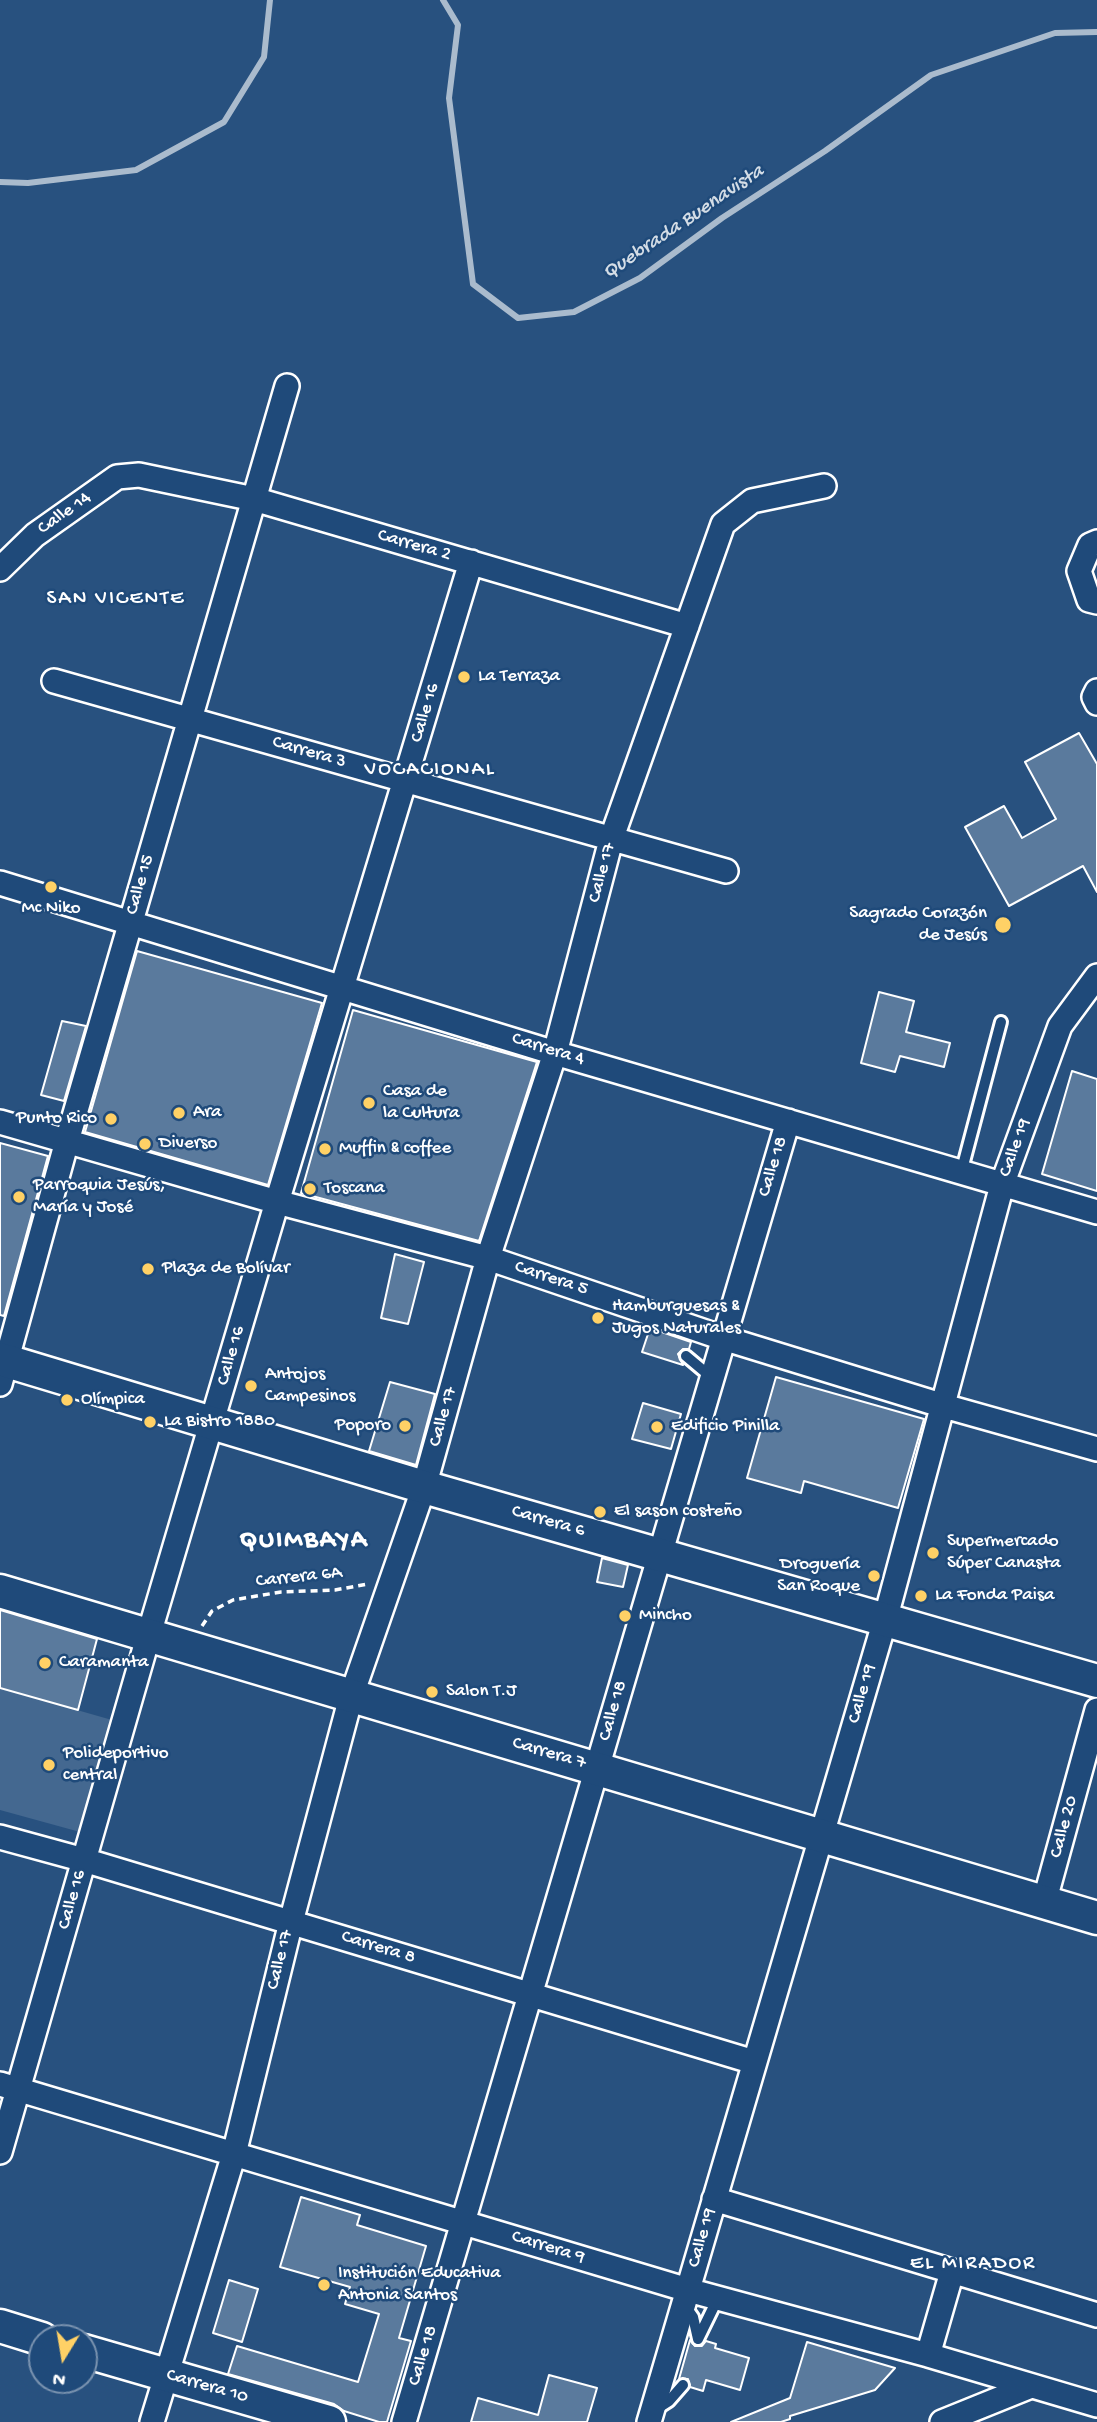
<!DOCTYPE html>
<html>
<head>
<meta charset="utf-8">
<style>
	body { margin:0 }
	#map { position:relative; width:1097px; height:2422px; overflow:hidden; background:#28517f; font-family:"Gochi Hand",sans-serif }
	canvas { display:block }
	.north { position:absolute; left:28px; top:2324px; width:70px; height:70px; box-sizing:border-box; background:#1f4a7a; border:2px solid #7992af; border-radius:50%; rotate:191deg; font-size:19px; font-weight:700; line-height:28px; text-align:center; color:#fff }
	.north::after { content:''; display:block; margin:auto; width:24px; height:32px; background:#ffd166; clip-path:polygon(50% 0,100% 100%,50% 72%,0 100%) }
</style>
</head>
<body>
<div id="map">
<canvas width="1097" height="2422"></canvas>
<div class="north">N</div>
</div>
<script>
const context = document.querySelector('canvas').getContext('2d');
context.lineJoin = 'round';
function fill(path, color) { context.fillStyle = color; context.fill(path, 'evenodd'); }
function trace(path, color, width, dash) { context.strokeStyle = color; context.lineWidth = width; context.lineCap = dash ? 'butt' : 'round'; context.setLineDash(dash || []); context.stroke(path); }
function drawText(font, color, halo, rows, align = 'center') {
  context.font = font + ' "Gochi Hand",sans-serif'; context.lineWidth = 5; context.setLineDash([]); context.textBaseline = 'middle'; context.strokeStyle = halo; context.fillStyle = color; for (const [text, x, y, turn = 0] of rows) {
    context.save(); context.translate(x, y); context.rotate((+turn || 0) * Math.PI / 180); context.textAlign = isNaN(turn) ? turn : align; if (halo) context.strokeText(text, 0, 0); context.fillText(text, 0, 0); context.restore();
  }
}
fill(new Path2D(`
	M0,1688L112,1720L80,1832L0,1810Z`), '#446890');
trace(new Path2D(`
	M443,0L458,25L449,98L473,284L518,318L574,312L640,278L722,218L825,151L931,75L1055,33L1097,32
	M0,182L28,183L136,170L224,122L264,57L270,0`), '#aabbcd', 6);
const building = new Path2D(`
	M1079,733L1097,764V892L1083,866L1009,906L965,827L1004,806L1022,838L1056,819L1025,762Z
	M137,951L322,1003L268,1185L85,1132Z
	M879,992L914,1001L906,1032L950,1043L944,1067L900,1056L895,1072L861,1063Z
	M353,1010L537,1062L479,1241L301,1193Z
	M62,1021L86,1026L64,1101L41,1095Z
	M1072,1071L1097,1079V1191L1042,1174Z
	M0,1143L48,1156L4,1316L0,1315Z
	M395,1254L424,1262L408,1324L381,1318Z
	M650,1328L691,1342L689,1349H683L678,1354L683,1365L642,1352Z
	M776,1377L924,1419L898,1508L804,1481L801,1493L747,1478Z
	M390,1382L435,1394L416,1465L369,1451Z
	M643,1403L681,1414L671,1449L632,1439Z
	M602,1558L628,1565L623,1587L597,1582Z
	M0,1610L97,1639L78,1710L0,1688Z
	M301,2197L360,2215L357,2225L426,2246L399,2338L411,2341L387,2422H379L344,2411L334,2404L228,2374L237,2346L358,2382L379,2314L345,2304L350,2287L280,2267Z
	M229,2280L258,2289L242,2342L213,2333Z
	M690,2340L695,2346H702L706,2341L716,2344L715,2348L749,2358L740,2390L706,2380L703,2391L690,2387L688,2379H679Z
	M807,2342L895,2368L875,2390L790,2416V2419L781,2422H731L790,2398Z
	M549,2375L597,2388L587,2422H471L478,2398L538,2415Z`);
fill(building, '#5a7a9d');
trace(building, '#fff', 2);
const lane = new Path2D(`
	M961,1173L1001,1022
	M686,1356L711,1377
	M686,2307L693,2317L698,2339
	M698,2339L718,2298
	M655,2410L669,2401L683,2385`);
const street = new Path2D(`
	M1097,542L1090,545L1079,571L1089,600L1097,602
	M0,569L35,535L117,477L139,475L254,499L687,626
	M54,681L726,871
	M1097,691L1094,697L1097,703
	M0,883L555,1053L1097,1212
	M0,1122L277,1202L488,1258L723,1338L944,1406L1097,1449
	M0,1384L67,1141L287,386
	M0,1837L84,1860L754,2062
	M1044,1903L1097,1710
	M0,2084L688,2290L928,2355L1097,2405
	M0,2152L149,1634L277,1202L471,562
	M714,2199L1097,2315
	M928,2355L952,2272
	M152,2422L234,2154L291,1922L351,1697L424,1487L488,1258L555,1053L611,840L723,524L752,501L824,486
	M404,2422L788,1121
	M649,2422L885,1620L1002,1185L1060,1026L1097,976
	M942,2422L1031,2386`);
const secondary = new Path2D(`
	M0,1359L424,1487L1097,1681
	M0,1591L1097,1918
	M0,2326L42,2339
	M84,2351L329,2422`);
trace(lane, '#fff', 16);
trace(street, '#fff', 28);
trace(secondary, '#fff', 37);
trace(new Path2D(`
	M202,1626L212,1611L233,1600L281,1592L335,1590L368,1584`), '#fff', 3.5, [7, 5]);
trace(lane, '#1f4a7a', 10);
trace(street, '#1f4a7a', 23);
trace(secondary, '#1f4a7a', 32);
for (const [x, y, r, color] of [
	[464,677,7,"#ffd166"],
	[51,887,7,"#ffd166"],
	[1003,925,9,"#ffd166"],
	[369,1103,7,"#ffd166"],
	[179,1113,7,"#ffd166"],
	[111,1119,7,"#ffd166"],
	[145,1144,7,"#ffd166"],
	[325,1149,7,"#ffd166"],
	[310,1189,7,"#ffd166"],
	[19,1197,7,"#ffd166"],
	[148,1269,7,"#ffd166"],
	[598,1318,7,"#ffd166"],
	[251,1386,7,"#ffd166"],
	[67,1400,7,"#ffd166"],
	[150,1422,7,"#ffd166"],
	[405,1426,7,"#ffd166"],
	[657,1427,7,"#ffd166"],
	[600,1512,7,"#ffd166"],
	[933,1553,7,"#ffd166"],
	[874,1576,7,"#ffd166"],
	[921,1596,7,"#ffd166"],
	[625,1616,7,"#ffd166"],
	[45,1663,7,"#ffd166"],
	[432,1692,7,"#ffd166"],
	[49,1765,7,"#ffd166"],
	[324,2285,7,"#ffd166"]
]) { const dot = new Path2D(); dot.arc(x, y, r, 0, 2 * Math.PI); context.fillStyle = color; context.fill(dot); trace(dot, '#1f4a7a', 2.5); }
drawText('19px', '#fff', '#1f4a7a', [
	["Calle 14",65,514,-35],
	["Carrera 2",414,546,16],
	["Calle 16",426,713,-73],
	["Carrera 3",309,753,16],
	["Calle 17",603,873,-75],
	["Calle 15",141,885,-74],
	["Carrera 4",548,1050,17],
	["Calle 19",1016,1148,-70],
	["Calle 18",774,1167,-73],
	["Carrera 5",551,1279,18],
	["Calle 16",232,1356,-74],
	["Calle 17",444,1417,-74],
	["Carrera 6",548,1522,16],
	["Carrera 6A",299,1578,-6],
	["Calle 19",863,1694,-74],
	["Calle 18",614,1711,-74],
	["Carrera 7",549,1754,16],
	["Calle 20",1065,1827,-75],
	["Calle 16",73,1900,-74],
	["Carrera 8",378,1948,17],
	["Calle 17",281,1960,-76],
	["Calle 19",703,2238,-74],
	["Carrera 9",548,2248,17],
	["Calle 18",424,2356,-73],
	["Carrera 10",207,2387,16]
]);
drawText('19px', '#fff', '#1f4a7a', [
	["La Terraza",478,677],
	["Mc Niko",51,909,"center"],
	["Sagrado Corazón",987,914,"right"],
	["de Jesús",987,936,"right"],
	["Casa de",383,1092],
	["la Cultura",383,1114],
	["Ara",193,1113],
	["Punto Rico",97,1119,"right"],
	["Diverso",159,1144],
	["Muffin & coffee",339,1149],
	["Parroquia Jesús,",33,1186],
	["María y José",33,1208],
	["Toscana",324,1189],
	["Plaza de Bolívar",162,1269],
	["Hamburguesas &",612,1307],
	["Jugos Naturales",612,1329],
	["Antojos",265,1375],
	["Campesinos",265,1397],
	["Olímpica",81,1400],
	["La Bistro 1880",164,1422],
	["Poporo",391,1426,"right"],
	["Edificio Pinilla",671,1427],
	["El sason costeño",614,1512],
	["Supermercado",947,1542],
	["Súper Canasta",947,1564],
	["Droguería",860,1565,"right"],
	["San Roque",860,1587,"right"],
	["La Fonda Paisa",935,1596],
	["Mincho",639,1616],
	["Caramanta",59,1663],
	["Salon T.J",446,1692],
	["Polideportivo",63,1754],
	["central",63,1776],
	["Institución Educativa",338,2274],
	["Antonia Santos",338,2296]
], 'left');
drawText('italic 21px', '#d4dde6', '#1f4a7a', [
	["Quebrada Buenavista",684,223,-34]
]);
context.letterSpacing = '2px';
drawText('21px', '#fff', '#1f4a7a', [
	["SAN VICENTE",116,600],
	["VOCACIONAL",430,771],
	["EL MIRADOR",973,2265]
]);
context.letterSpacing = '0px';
context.letterSpacing = '2px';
drawText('bold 26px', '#fff', '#1f4a7a', [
	["QUIMBAYA",304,1542]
]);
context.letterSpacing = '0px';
</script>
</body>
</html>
